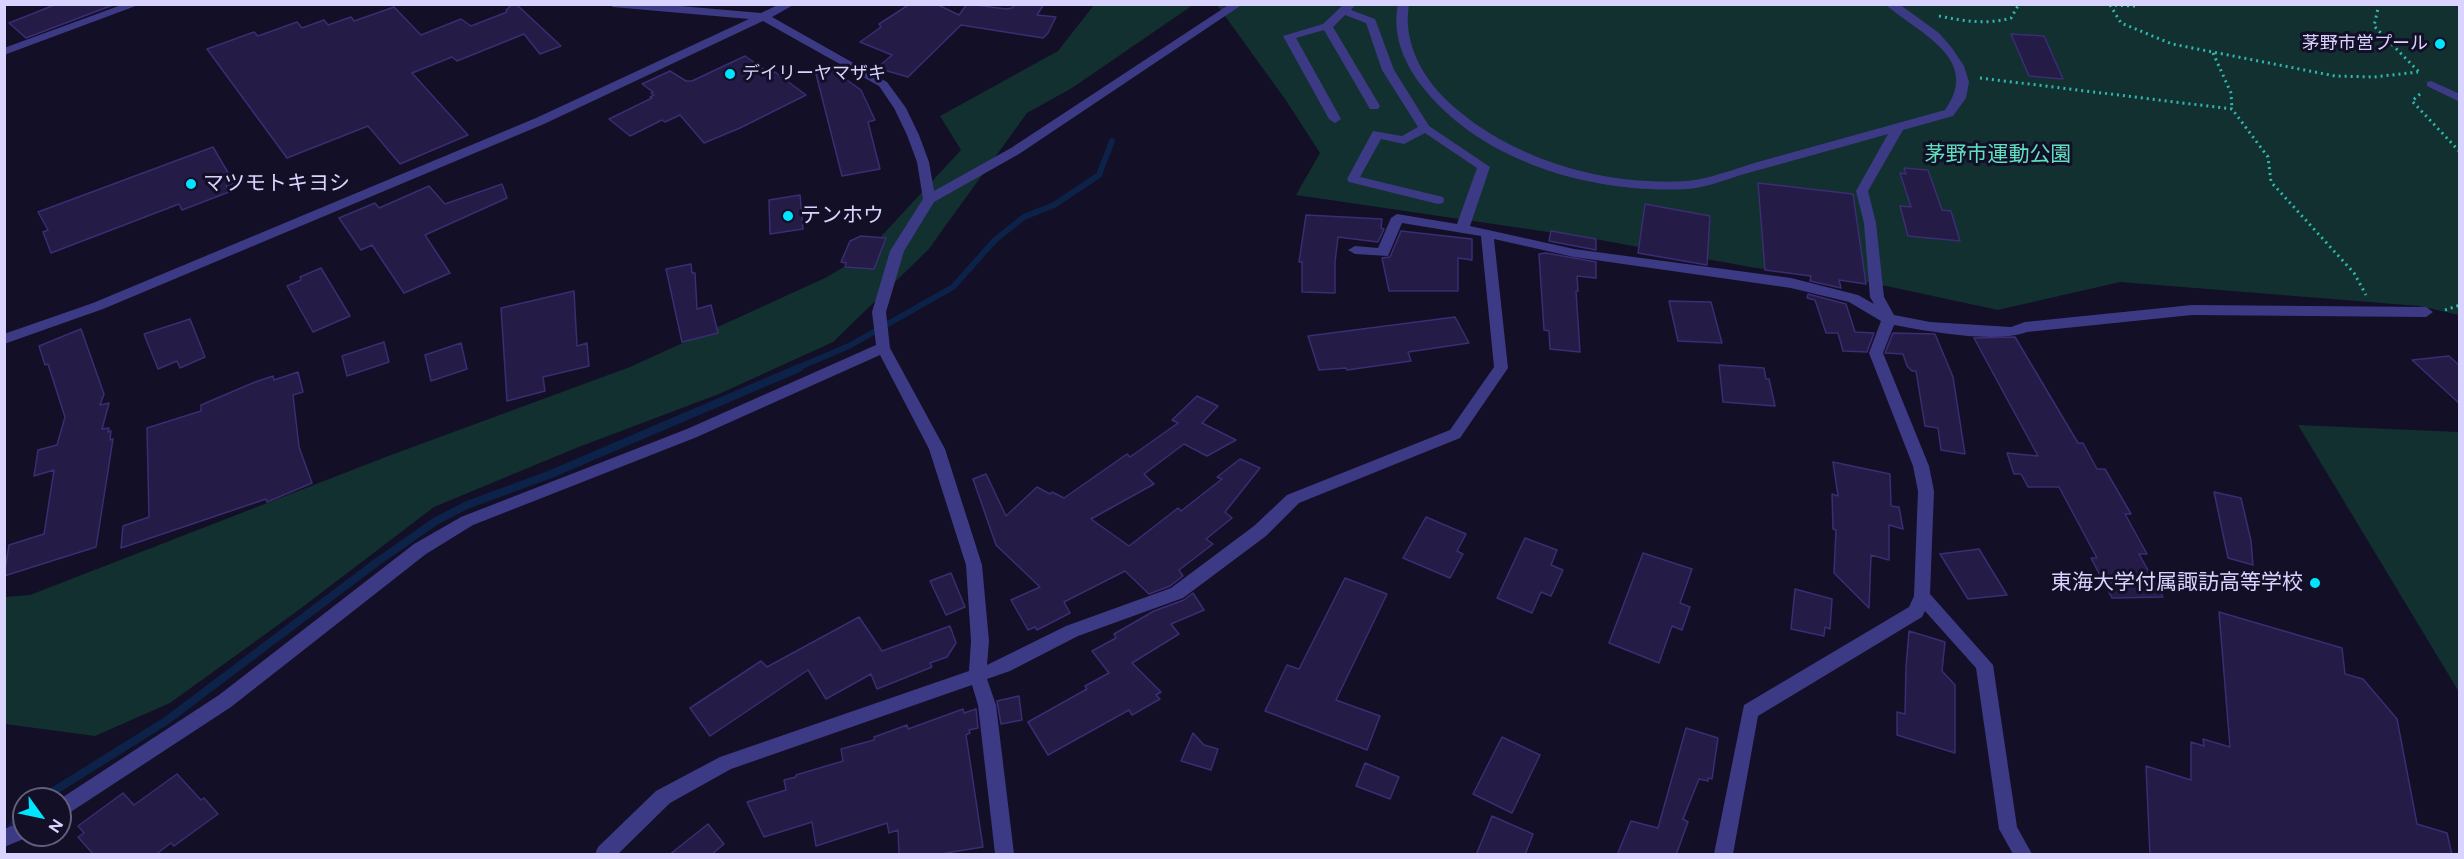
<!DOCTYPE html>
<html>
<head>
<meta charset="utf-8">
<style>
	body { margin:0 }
	#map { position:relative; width:2464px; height:859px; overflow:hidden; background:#130f26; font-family:Figtree,sans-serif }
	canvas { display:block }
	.frame { position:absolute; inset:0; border:6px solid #d9d4ff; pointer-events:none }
	.north { position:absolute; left:12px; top:787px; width:60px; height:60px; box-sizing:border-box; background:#130f26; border:2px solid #625e7d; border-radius:50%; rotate:123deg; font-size:16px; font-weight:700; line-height:24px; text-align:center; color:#d9d4ff }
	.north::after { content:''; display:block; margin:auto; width:21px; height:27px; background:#00e5ff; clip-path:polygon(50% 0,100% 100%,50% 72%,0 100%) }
</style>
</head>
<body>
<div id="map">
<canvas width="2464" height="859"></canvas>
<div class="frame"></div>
<div class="north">N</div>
</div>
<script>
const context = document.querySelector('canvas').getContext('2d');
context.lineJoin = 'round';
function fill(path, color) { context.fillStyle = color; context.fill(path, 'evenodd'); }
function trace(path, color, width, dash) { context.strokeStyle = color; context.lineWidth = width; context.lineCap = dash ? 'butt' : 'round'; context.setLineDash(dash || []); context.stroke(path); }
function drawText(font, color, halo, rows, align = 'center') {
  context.font = font + ' Figtree,"Noto Sans JP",sans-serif'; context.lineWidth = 6; context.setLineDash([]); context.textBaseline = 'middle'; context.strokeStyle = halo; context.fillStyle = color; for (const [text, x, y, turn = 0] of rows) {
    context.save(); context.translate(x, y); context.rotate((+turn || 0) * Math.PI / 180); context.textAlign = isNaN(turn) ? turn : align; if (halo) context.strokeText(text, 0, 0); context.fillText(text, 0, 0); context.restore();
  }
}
fill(new Path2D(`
	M1094,5H1193L1072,88L1027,113L928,250L833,342L719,394L576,448L434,507L296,612L170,703L95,736L5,724V597L30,595L391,455L630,367L825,278L864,255L961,150L940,116L1058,51Z
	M1217,5H2459V315L2419,306L2120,282L1998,310L1849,278L1756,268L1589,238L1296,195L1320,153L1285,99Z
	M2298,425L2459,432V692Z`), '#12302f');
trace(new Path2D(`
	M795,369L849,346L953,287L995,240L1024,217L1054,205L1099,175L1112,141`), '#0c2248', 6);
trace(new Path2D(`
	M41,799L166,721L377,562L436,521L467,505L551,474L799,368
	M9,834L20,812L24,809`), '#0c2248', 8);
const building = new Path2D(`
	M57,4H113V5L26,38L9,23Z
	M513,4H516L561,46L540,54L524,34L457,61L452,57L412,73L468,135L400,164L368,126L287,158L207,49L254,32L258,36L297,22L302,28L324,20L328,25L351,17L354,21L394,7L421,35L461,19L471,26L507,12L506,10Z
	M910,4H936L959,15L967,4L1006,9L1012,8L1015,4H1044L1037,15L1056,17L1048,33L1043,38L961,25L908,77L877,68L892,55L860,42L881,27L879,24Z
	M2011,34L2044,36L2063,79L2029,76Z
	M745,56L771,74L775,72L806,95L740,128L704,143L680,115L665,122L662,120L630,136L609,119L652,98L650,97L654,95L651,93L653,92L642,84L670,71L686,81H692Z
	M830,68L861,90L875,120L868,122L880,169L842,176L816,74Z
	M213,147L234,183L226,186L229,192L182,210L179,204L51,253L43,232L48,230L38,212Z
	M1904,168L1928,170L1942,210L1951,211L1960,241L1908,236L1900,206L1911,207L1900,173L1906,174Z
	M1758,183L1853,194L1866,284L1839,280L1841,288L1810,281L1811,276L1765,270Z
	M502,184L507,198L425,235L450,273L404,293L372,245L361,250L339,218L375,203L379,208L429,186L445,204Z
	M800,195L803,229L770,234L769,200Z
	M1645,204L1710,216L1707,265L1638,253Z
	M1306,215L1382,219L1381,228L1384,229L1378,242L1338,237L1335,262V293L1302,292V262H1299Z
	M1401,231L1472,239V260L1458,258V291H1389L1382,258L1390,257Z
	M1551,231L1596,239V250L1549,241Z
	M861,236L886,238L874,269L845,267L846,263L841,262L850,241Z
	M1546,253L1596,262V278L1577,276L1578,291H1576L1580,352L1550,349L1549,331L1544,330L1541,285L1539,254Z
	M691,264L692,273H695L697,309L711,305L718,333L682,342L666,269Z
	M321,268L350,316L313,332L287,286L301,280L300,277Z
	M574,291L577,346L587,343L589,366L543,377L545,391L507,401L501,308Z
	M1808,294L1846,304L1855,332L1874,333L1867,352L1843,351L1838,333H1826L1815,300L1807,298Z
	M1669,301L1711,302L1722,343L1678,341Z
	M1455,317L1469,343L1408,352L1411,361L1347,370L1346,368L1319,370L1308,336Z
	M190,319L205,357L180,368L177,361L158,369L144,334Z
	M81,329L104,394L100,405L109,403L102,429L109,428L108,432L111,431L110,440L113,439L96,547L4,576L9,545L44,534L54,470L34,476L38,450L57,445L65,417L48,364L45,365L39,346Z
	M1893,333L1935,334L1953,377L1965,454L1941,450L1938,428L1925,426L1916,371H1912L1907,366L1903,354L1885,353Z
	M2015,337L2078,443H2083L2097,469H2105L2131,514H2125L2147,554H2139L2163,597L2112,598L2091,558H2097L2059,487H2028L2021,474H2014L2007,453L2038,456L1974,338Z
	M384,342L389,362L347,376L342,356Z
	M461,343L467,369L431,381L425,355Z
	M2449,356L2460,366V404L2412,360Z
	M1719,365L1764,368L1766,379H1769L1775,406L1723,402Z
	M298,372L303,392L293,395L299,447L312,483L267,502L266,499L121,548L123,526L149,517L147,428L201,411V405L255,382L273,376L274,380Z
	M1197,396L1218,406L1202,423L1236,440L1207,456L1184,444L1144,474L1154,484L1091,519L1129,546L1178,508L1181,511L1222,479L1217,477L1240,459L1260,468L1225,512L1232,518L1206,539L1213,544L1179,570L1183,576L1170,586L1149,594L1125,571L1064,602L1070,613L1037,630L1035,627L1028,630L1011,600L1040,587L996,545L973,479L986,474L1006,516L1037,487L1050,494L1052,492L1064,498L1127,454L1130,457L1178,423L1172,420Z
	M1833,462L1890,474L1891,506L1899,507L1903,529L1889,525V560L1871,555L1869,608L1834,573L1836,530L1833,529L1832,494L1838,496Z
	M2214,492L2241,498L2251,541L2253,565L2228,558Z
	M1426,517L1466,534L1457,551L1463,554L1450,578L1403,558Z
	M1525,538L1557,550L1551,565L1563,570L1551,596L1541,592L1532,613L1497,598Z
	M1979,549L2007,595L1968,599L1940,554Z
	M1643,553L1692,569L1680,603L1690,607L1682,630L1672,626L1659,663L1609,643Z
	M951,573L965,607L946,615L930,581Z
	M1345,578L1387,594L1336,700L1380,716L1367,750L1265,711L1287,665L1299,669Z
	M1795,589L1832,599L1830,629L1825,627L1824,636L1791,629Z
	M1193,593L1204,610L1171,624L1179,634L1132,663L1161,692L1156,695L1160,699L1132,715L1129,710L1048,755L1028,722L1087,689L1085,686L1109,673L1092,651L1116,638L1114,634L1154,611L1184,600Z
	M2219,612L2342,648L2345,674L2363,679L2397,719L2417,824L2447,833L2452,855H2150L2146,766L2191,780V742L2204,746L2203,739L2230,747Z
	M859,617L882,651L950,626L956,643L947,657L930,663L932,667L877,689L871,674L826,699L808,670L710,736L690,708L761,661L767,667Z
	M1909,631L1945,642L1942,671L1955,685V753L1897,735V712L1905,714L1906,667Z
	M1019,696L1022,720L1001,724L997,701Z
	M963,709L964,713L976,709L978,728L969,730L970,733L966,735L983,847L940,854H899L898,830L889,833L887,823L816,846L812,822L764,837L747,802L786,790L784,780L796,777V775L843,761L841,749L874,740V737L907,725L908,729Z
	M1686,728L1718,738L1712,779L1708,778V781L1699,779L1683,819L1688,822L1676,855H1617L1631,821L1658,828Z
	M1193,733L1204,745L1218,749L1211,770L1181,761Z
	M1502,737L1540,755L1512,813L1473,794Z
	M1365,763L1399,777L1390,799L1356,786Z
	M177,774L201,800L204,798L218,814L174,846L171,843L155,855H94L78,837L84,833L78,826L123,793L134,805Z
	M1492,816L1533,834L1525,855H1476Z
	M708,824L724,844L711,855H669Z`);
fill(building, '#241b47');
trace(building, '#3b2d73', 1.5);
trace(new Path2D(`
	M2379,4L2374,26L2419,72
	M2109,5L2135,6L2141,4
	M2110,5L2121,23L2172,44L2335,76L2374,77L2418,72
	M1939,16C1964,21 1986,25 2011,18L2019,4
	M2213,53L2231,93L2232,109
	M1980,78L2232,109L2268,157L2271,182L2354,273L2366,295
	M2420,94L2412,101L2460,152
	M2445,310L2460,305`), '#2fb8b0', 3, [2, 4]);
fill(new Path2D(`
	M124,4H141L4,55V48Z
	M608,4H657L761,13L780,4H795L772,17L887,82L906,108L919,135L929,162L934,191L1011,148L1230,4H1243L1019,154L934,202L904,251L886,312L890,348L945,449L982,565L989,641L987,665L1066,626L1171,588L1254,526L1287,495L1450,430L1494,367L1481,236L1402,223L1388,256L1355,254L1348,250L1355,246L1378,248L1391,218L1397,214L1457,224L1477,168L1425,133L1404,144L1381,139L1360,177L1443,197L1444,200L1443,203L1438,204L1349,182L1347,179L1373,131L1402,136L1418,127L1382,70L1366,23L1345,15L1333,27L1380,106L1378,109H1370L1324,30L1296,38L1341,119L1335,123L1329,119L1283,36L1323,24L1344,4H1356L1351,10L1375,19L1394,70L1429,126L1490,167L1470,226L1574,249L1791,278L1858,295L1874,304L1870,297L1864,223L1856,191L1888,134C1842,147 1795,160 1748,173C1729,178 1707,188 1687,189C1592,194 1480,162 1421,85C1403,61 1392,34 1398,4H1409C1402,45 1425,82 1454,107C1516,161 1605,186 1687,181C1711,179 1742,166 1765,160C1825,143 1885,127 1945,110C1983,58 1916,32 1885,4H1899L1939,33L1952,48L1964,66L1969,82L1966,98L1953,116L1903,130L1868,191L1876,223L1884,297L1894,315L1930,322L2011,327L2025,322L2192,305L2426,307L2433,312L2426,317L2192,315L2027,332C1996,344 1927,331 1894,325L1883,353L1929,466L1934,491L1930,594L1993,665L2017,827L2032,854H2013L1999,829L1976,668L1925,611L1922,617L1758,716L1733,854H1714L1744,705L1909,607L1914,596L1918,491L1913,466L1869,353L1881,321L1849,302L1791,288L1574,257L1494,239L1508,368L1460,438L1299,503L1266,536L1183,598L1078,636L1010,671L987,679L996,705L1014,854H995L978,705L972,685L731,769L670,803L618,854H595L598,847L656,791L720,757L969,671L971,641L966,565L929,449L880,355L697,437L473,525L426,554L231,707L60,819V799L219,695L414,544L461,517L687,429L876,345L872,312L890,251L923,199L917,162L907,135L894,108L879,86L763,21L544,124L103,309L4,344V334L93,303L536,118L749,19L613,7Z
	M2431,81L2460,94V102L2427,86V82Z
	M24,821V835L31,836L4,847V829Z`), '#3d3a85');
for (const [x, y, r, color] of [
	[2440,44,6,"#00e5ff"],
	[730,74,6,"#00e5ff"],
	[191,184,6,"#00e5ff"],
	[788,216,6,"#00e5ff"],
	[2315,583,6,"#00e5ff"]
]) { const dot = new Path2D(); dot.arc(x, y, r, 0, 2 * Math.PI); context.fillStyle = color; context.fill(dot); trace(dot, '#130f26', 2); }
drawText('18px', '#d9d4ff', '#130f26', [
	["茅野市営プール",2428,44],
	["デイリーヤマザキ",742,74,"left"]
], 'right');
drawText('21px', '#5fe0c0', '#130f26', [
	["茅野市運動公園",1998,155]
]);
drawText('21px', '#d9d4ff', '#130f26', [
	["マツモトキヨシ",203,184],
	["テンホウ",800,216],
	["東海大学付属諏訪高等学校",2303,583,"right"]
], 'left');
</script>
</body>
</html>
